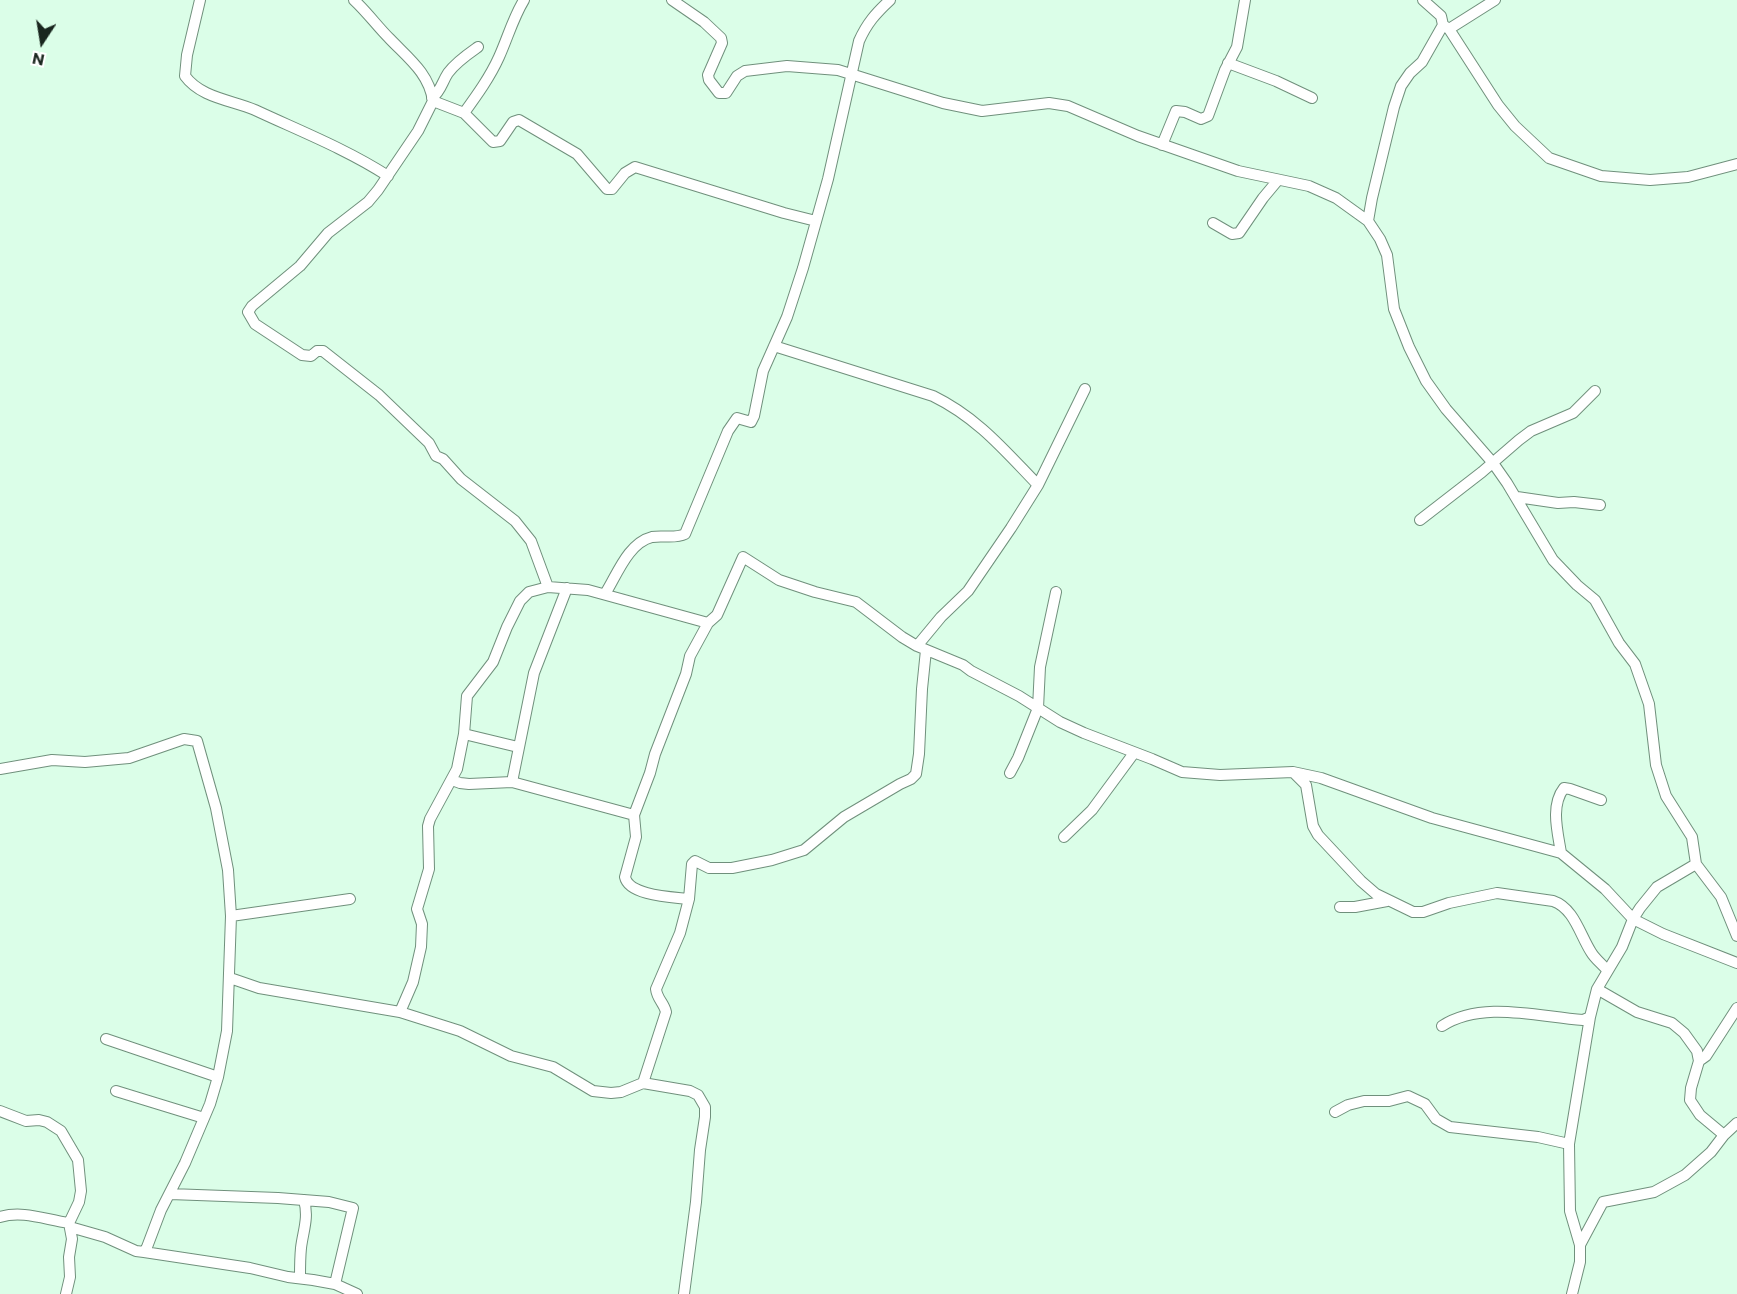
<!DOCTYPE html>
<html>
<head>
<meta charset="utf-8">
<style>
	body { margin:0 }
	#map { position:relative; width:1737px; height:1294px; overflow:hidden; background:#dbfee8; font-family:Commissioner,sans-serif }
	canvas { display:block }
	.north { position:absolute; left:12px; top:12px; width:60px; height:60px; -webkit-text-stroke:4px #fff; paint-order:stroke; rotate:192deg; font-size:16px; font-weight:700; line-height:24px; text-align:center; color:#19261e }
	.north::after { content:''; display:block; margin:auto; width:21px; height:27px; background:#19261e; clip-path:polygon(50% 0,100% 100%,50% 72%,0 100%) }
</style>
</head>
<body>
<div id="map">
<canvas width="1737" height="1294"></canvas>
<div class="north">N</div>
</div>
<script>
const context = document.querySelector('canvas').getContext('2d');
context.lineJoin = 'round';
function trace(path, color, width, dash) { context.strokeStyle = color; context.lineWidth = width; context.lineCap = dash ? 'butt' : 'round'; context.setLineDash(dash || []); context.stroke(path); }
const minor = new Path2D(`
	M200,0L187,55L185,76C201,98 232,100 255,110C300,131 346,149 388,176
	M354,0C367,12 377,26 389,38C408,58 429,73 433,101L464,113L493,142L500,141L513,122L519,120L577,154L607,189H612L625,173L635,167L784,213L816,221
	M672,0L704,22L721,38L722,43L708,75L709,80L719,93H726L737,76L745,71L787,66L838,70L943,103L982,111L1049,103L1068,106L1138,136L1238,171L1309,186L1336,198L1368,221L1380,239L1387,255L1394,309L1409,347L1426,381L1446,409L1493,463L1507,483L1553,560L1577,585L1595,600L1619,643L1635,664L1649,704L1656,765L1666,796L1692,837L1696,864L1721,897L1737,936
	M1423,0L1441,16L1443,25L1449,29L1498,105L1515,126L1549,158L1601,176L1650,180L1688,177L1737,164
	M1449,29L1495,0
	M1228,63L1276,81L1312,98
	M432,98C441,91 442,82 448,73C456,62 468,54 478,47
	M433,101L418,131L378,190L368,202L328,233L300,266L252,306L248,312L255,324L302,355L311,356L317,351H323L379,395L429,443L436,456L443,459L461,479L515,521L531,541L548,587
	M464,113C477,95 490,77 499,57C508,37 513,18 524,0
	M1162,145L1176,111L1185,112L1201,119L1208,116L1225,70L1237,47L1245,0
	M1368,221L1372,198L1394,107L1401,86L1410,73L1422,62L1443,25
	M1213,223L1232,234L1239,233L1263,198L1278,180
	M774,346L933,396C978,418 1005,451 1038,485
	M1517,497L1558,503L1574,502L1600,505
	M1420,520L1482,472L1519,440L1531,431L1573,413L1595,391
	M605,594C617,575 628,543 652,537C663,535 675,539 685,534L728,431L737,418L751,422L754,416L763,371L787,317L803,268L828,179L859,41C867,23 876,13 890,0
	M917,646L941,617L968,591L1011,528L1038,485L1085,389
	M464,734L518,747
	M0,769L52,760L85,762L129,758L184,739L197,741L216,808L228,870L231,916L227,1031L218,1077L210,1104L185,1163L161,1210L147,1247L144,1252L136,1251L105,1237L70,1227
	M1293,772L1306,785L1313,826L1318,835L1361,881L1376,894L1413,912H1423L1449,903L1497,893L1553,901C1574,908 1580,935 1591,952C1595,959 1602,964 1607,970
	M1010,773L1018,758L1038,708L1040,667L1056,592
	M452,780L460,783L469,784L512,782L634,815
	M512,782L534,673L567,588
	M1064,837L1092,810L1134,753
	M1561,853C1558,833 1550,806 1564,788L1570,789L1601,800
	M689,899C673,897 629,896 625,877L636,837L634,815L650,773L655,754L686,674L690,656L708,623
	M1340,907H1355L1387,901
	M231,916L350,899
	M230,978L259,988L400,1012L460,1031L511,1056L553,1067L593,1091L611,1093L621,1092L643,1083L690,1091L698,1095L705,1107V1117L700,1150L696,1202L684,1294
	M1597,989L1637,1012L1672,1023L1684,1033L1697,1051L1699,1061L1691,1088L1690,1100L1700,1115L1724,1135
	M400,1012L413,982L421,947L422,924L417,909L429,869L428,826L430,819L457,769L464,734L467,696L493,662L507,627L520,601L529,592L548,587L588,590L708,623L717,615L743,557L779,580L815,592L856,602L902,637L917,646L963,665L971,671L1019,696L1060,722L1084,733L1152,759L1182,772L1220,775L1293,772L1321,778L1432,818L1561,853L1605,889L1633,919L1663,934L1737,963
	M1442,1026C1483,1000 1538,1017 1583,1020L1590,1017L1597,989L1622,947L1633,919L1640,908L1657,887L1696,864
	M106,1039L218,1077
	M1699,1061L1706,1056L1737,1008
	M643,1083L666,1012C664,1003 657,999 656,989L680,933L689,899L692,864L695,861L709,868H732L772,860L804,850L844,817L900,784L911,779L916,774L919,754L922,689L926,650
	M116,1091L204,1118
	M0,1111L26,1121L39,1120L47,1122L61,1131L78,1160L81,1191L79,1202L69,1223L72,1239L69,1257L70,1277L66,1294
	M1335,1112L1348,1105L1364,1101H1389L1408,1096L1425,1104L1436,1119L1450,1127L1538,1137L1569,1144
	M170,1194L278,1198L329,1202L353,1208L335,1284
	M0,1217C23,1210 46,1220 69,1223
	M1580,1245L1603,1202L1654,1192L1685,1175L1711,1152L1724,1135L1737,1123
	M144,1252L250,1268L288,1277L313,1280L335,1284L357,1294
	M300,1277C300,1268 300,1258 301,1248C303,1231 309,1218 304,1200
	M1572,1294L1580,1262V1245L1570,1211L1569,1144L1590,1017`);
trace(minor, '#70907c', 12);
trace(minor, '#fff', 10);
</script>
</body>
</html>
